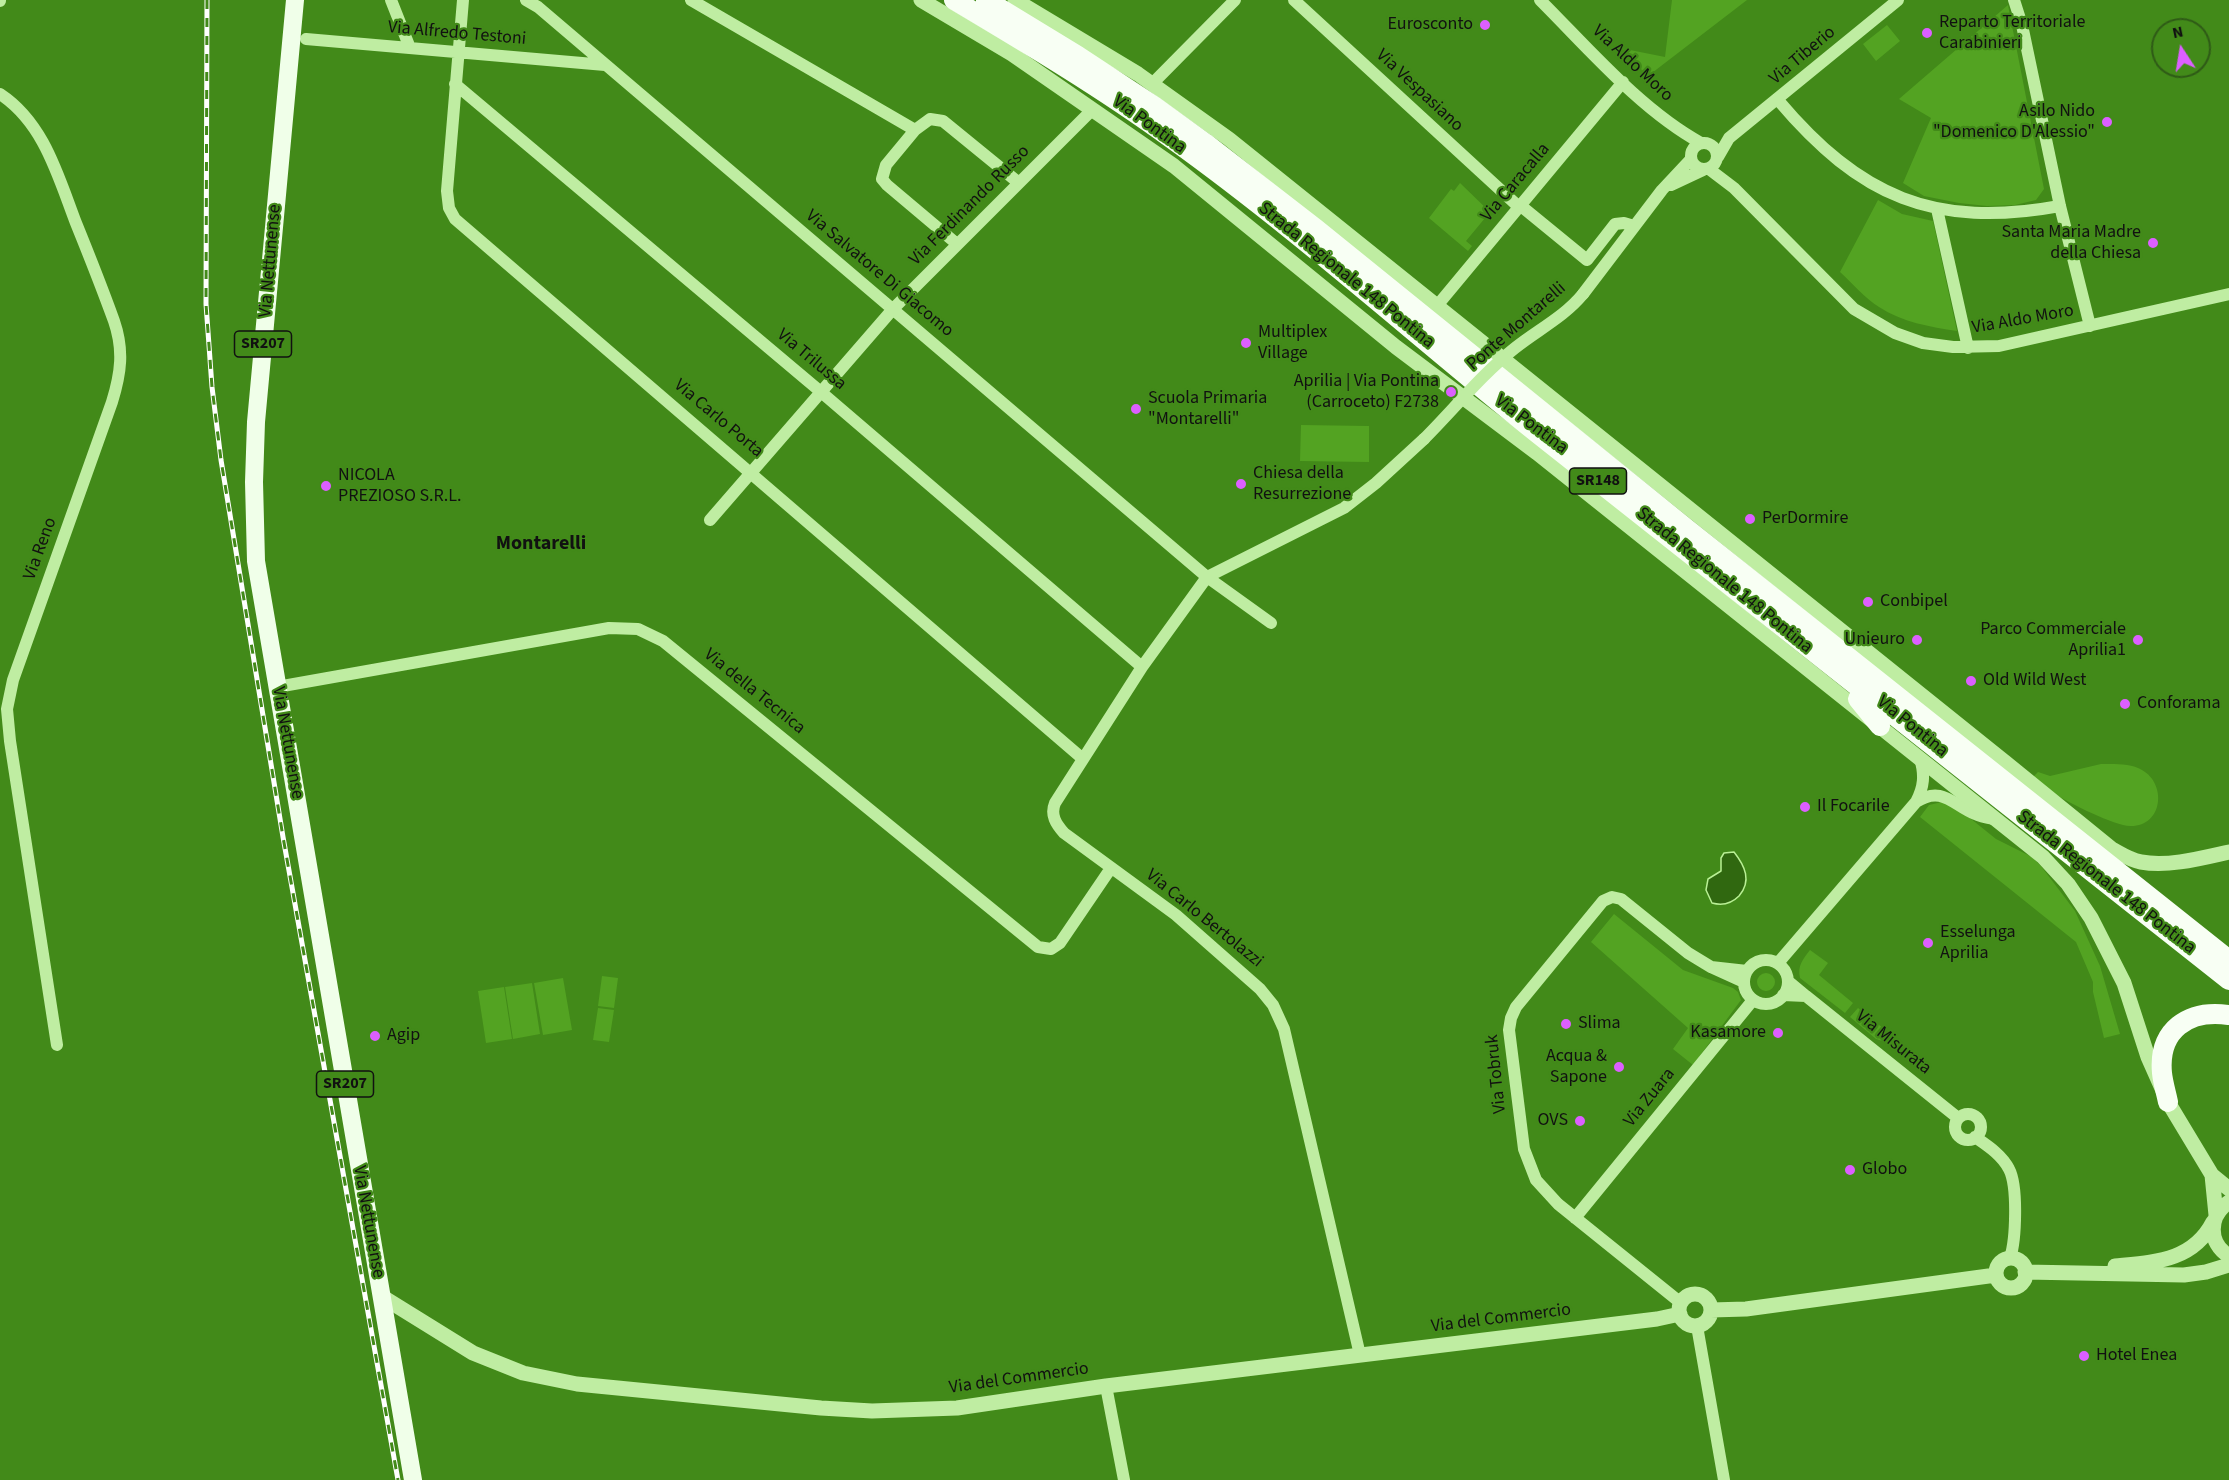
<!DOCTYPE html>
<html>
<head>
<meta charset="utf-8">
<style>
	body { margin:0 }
	#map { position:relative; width:2229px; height:1480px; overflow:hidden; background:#428a19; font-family:"Source Sans 3",sans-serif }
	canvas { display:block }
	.north { position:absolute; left:2151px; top:18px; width:60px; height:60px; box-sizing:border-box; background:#428a19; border:2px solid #2e5a16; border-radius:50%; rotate:348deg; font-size:16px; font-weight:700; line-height:24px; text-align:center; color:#111 }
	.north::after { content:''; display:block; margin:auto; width:21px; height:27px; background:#dc5fff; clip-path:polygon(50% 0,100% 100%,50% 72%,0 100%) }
</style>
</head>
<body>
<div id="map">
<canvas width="2229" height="1480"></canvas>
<div class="north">N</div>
</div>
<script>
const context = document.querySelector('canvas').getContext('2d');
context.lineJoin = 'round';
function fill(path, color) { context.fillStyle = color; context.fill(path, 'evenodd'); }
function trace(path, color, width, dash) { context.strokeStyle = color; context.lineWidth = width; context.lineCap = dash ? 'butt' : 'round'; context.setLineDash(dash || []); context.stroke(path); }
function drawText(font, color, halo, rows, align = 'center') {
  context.font = font + ' "Source Sans 3",sans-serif'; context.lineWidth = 4.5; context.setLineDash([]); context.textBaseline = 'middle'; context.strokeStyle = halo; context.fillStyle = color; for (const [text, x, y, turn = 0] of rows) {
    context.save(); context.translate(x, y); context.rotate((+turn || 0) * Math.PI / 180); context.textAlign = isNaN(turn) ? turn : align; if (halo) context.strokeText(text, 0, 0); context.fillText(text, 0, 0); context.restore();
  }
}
fill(new Path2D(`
	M1672,0H1747L1648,76L1620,48L1665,57Z
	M2008,5L2044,189L2036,200L2015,205L1987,206L1959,203L1924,196L1903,183L1931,118L1899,99Z
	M1887,25L1900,41L1876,61L1863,44Z
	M1460,183L1490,212L1466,241L1472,246L1468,251L1429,218L1451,189L1454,191Z
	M1878,200L1902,214L1933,221L1957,331C1930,327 1902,322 1879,307C1865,298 1853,284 1840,272Z
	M1301,425L1369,426V462L1300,461Z
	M2101,764C2114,764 2131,763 2142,770C2167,784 2163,826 2131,826C2117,827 2069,803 2055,794C2048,789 2040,782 2033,777L2038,772L2050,776Z
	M1942,802L1955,806L1996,839L2032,857L2041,866L2075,911L2100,966L2120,1034L2104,1038L2093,992V982L2076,942L1920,817L1929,805Z
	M1614,914L1683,970L1733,988L1738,992L1741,1000L1693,1065L1673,1049L1688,1028L1591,942Z
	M1810,950L1828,963L1819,975L1853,1003L1845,1013L1800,978C1797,966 1803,959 1810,950Z
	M1757 982a9 9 0 1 1 18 0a9 9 0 1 1-18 0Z
	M602,976L618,978L614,1008L598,1006Z
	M563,978L572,1030L543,1035L534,983Z
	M532,983L540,1034L513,1039L505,987Z
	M504,987L512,1039L486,1043L478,991Z
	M598,1008L614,1010L609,1042L593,1040Z
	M1858,1008L1894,1037L1889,1043L1876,1039L1850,1017Z`), '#53a322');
const water = new Path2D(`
	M1734,852C1745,866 1752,881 1739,896C1731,904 1723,906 1712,903L1706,890L1708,879L1721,871V858L1724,853Z`);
fill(water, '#306810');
trace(water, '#b9f095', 1.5);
trace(new Path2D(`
	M391,0L410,48
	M463,0L447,191L449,208L455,219L1083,759
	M526,0L538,7L1207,577L1271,623
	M691,0L915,130
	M1294,0L1519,207
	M1540,0C1589,49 1641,110 1701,143
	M2014,0L2022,25L2060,206L2090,326
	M0,1V0
	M306,39L605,65
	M455,84L821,392L1142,667
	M1152,84L1235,0
	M0,94C44,123 58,176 76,223C89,255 102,288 114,321C124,350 121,373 112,402L13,680L7,709L10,741L57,1045
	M1778,100C1860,197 1934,229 2060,206
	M1691 156a13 13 0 1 1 26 0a13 13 0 1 1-26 0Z
	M1718,157L1729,138L1898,0
	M1709,169L1734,188L1854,309L1895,333L1923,343L1953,347L1999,346L2229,294
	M1671,185L1703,170
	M1521,206L1587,260L1615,224L1624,223L1634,226
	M1937,209L1968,348
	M957,244L887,185L882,179L886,165L915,130L930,119L943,121L1019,183
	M1583,294L1662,190L1691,159
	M1436,307L1623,82
	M710,520L893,309L1093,109
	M277,687L609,628L638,629L663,641L1038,947L1051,949L1060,943L1111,868
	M1920,758C1925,775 1924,787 1916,802C1942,785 1953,805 1975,814C1981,817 1988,818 1994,819
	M1744 982a22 22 0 1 1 44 0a22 22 0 1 1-44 0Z
	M1778,963L1916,802
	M1744,982L1711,967L1747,971
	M1783,995L1806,996L1788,981
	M1806,996L1958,1118
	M1955 1127a13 13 0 1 1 26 0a13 13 0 1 1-26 0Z
	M1975,1137C1988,1146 2002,1155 2009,1169C2018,1186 2016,1240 2010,1258
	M1575,1218L1753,1000
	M1681,1303L1558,1204L1536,1180L1524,1149L1509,1030L1511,1018L1516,1007L1603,901L1612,897L1621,899L1688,953L1711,967
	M1697,1326L1724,1480
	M1360,1355L1284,1029L1273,1005L1260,989L1176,915L1064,833C1056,824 1050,815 1055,803L1142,667L1207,577L1344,508L1376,483L1424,439
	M1106,1386L1124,1480`), '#bfeda2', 12);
trace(new Path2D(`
	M921,0L1012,54L1174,166L1396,347L1537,453L2043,857L2068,884L2091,918L2124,983L2148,1057L2168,1102L2212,1175L2229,1189
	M1015,0L1138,74L1229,139L2005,762
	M1998,759L2005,762L2112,849C2121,854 2130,860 2141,862C2169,867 2202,858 2229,852
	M2212,1175L2216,1215
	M2229,1202C2208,1216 2208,1243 2229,1256
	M1996 1273a15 15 0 1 1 30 0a15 15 0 1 1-30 0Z
	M2115,1266C2155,1262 2193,1261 2213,1222
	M2025,1272L2184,1275L2206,1272L2229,1265
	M1679 1310a16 16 0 1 1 32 0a16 16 0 1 1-32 0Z
	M381,1296L473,1353L523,1373L577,1384L821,1408L872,1411L957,1408L1106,1386L1657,1319L1680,1314
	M1711,1310L1746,1309L1996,1275`), '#bfeda2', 15);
trace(new Path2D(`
	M295,0L256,422L254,482L256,561L413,1480`), '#f0ffe9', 18);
trace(new Path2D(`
	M954,0C1028,44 1102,88 1172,139C1299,230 1415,335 1537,433C1767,616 1998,798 2229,980
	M986,0L1078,56L1154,106L1205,143L1316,229L1687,529L2229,960
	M1858,699L1880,726
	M2168,1102C2166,1092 2163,1083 2162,1073C2158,1030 2188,1009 2229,1015`), '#f8fff4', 20);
const rail = new Path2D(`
	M207,0L206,304L212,387L221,460L283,837L398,1480`);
trace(rail, '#fff', 5);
trace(rail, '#428a19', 3, [9]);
trace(new Path2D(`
	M1424,439C1454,409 1482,374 1515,348C1539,329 1564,317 1583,294`), '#bfeda2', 12);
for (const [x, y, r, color] of [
	[1485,25,6,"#dc5fff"],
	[1927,33,6,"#dc5fff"],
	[2107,122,6,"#dc5fff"],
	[2153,243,6,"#dc5fff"],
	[1246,343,6,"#dc5fff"],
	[1451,392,6,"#dc5fff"],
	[1136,409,6,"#dc5fff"],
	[1241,484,6,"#dc5fff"],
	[326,486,6,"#dc5fff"],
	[1750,519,6,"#dc5fff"],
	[1868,602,6,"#dc5fff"],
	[1917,640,6,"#dc5fff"],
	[2138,640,6,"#dc5fff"],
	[1971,681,6,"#dc5fff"],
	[2125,704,6,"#dc5fff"],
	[1805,807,6,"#dc5fff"],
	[1928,943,6,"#dc5fff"],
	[1566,1024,6,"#dc5fff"],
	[1778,1033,6,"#dc5fff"],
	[375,1036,6,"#dc5fff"],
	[1619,1067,6,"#dc5fff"],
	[1580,1121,6,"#dc5fff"],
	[1850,1170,6,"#dc5fff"],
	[2084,1356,6,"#dc5fff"]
]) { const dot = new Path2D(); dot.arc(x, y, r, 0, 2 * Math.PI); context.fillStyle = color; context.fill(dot); trace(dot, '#428a19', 2); }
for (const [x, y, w] of [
	[263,344,57],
	[1598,481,57],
	[345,1084,57]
]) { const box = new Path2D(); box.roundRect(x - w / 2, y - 13, w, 26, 4.5); context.fillStyle = '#428a19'; context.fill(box); trace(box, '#111', 1.5); }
drawText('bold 16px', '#111', null, [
	["SR207",263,344],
	["SR148",1598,481],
	["SR207",345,1084]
]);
drawText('18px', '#111', '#428a19', [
	["Reparto Territoriale",1939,23],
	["Carabinieri",1939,44],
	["Eurosconto",1473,25,"right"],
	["Asilo Nido",2095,112,"right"],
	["\"Domenico D'Alessio\"",2095,133,"right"],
	["Santa Maria Madre",2141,233,"right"],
	["della Chiesa",2141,254,"right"],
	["Multiplex",1258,333],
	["Village",1258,354],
	["Aprilia | Via Pontina",1439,382,"right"],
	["(Carroceto) F2738",1439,403,"right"],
	["Scuola Primaria",1148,399],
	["\"Montarelli\"",1148,420],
	["Chiesa della",1253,474],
	["Resurrezione",1253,495],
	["NICOLA",338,476],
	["PREZIOSO S.R.L.",338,497],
	["PerDormire",1762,519],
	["Conbipel",1880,602],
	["Parco Commerciale",2126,630,"right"],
	["Aprilia1",2126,651,"right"],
	["Unieuro",1905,640,"right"],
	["Old Wild West",1983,681],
	["Conforama",2137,704],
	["Il Focarile",1817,807],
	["Esselunga",1940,933],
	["Aprilia",1940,954],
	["Slima",1578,1024],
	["Kasamore",1766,1033,"right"],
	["Agip",387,1036],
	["Acqua &",1607,1057,"right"],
	["Sapone",1607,1078,"right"],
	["OVS",1568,1121,"right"],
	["Globo",1862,1170],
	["Hotel Enea",2096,1356]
], 'left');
drawText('18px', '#111', '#428a19', [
	["Via Alfredo Testoni",457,34,5],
	["Via Tiberio",1803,56,-40],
	["Via Aldo Moro",1632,64,43],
	["Via Vespasiano",1419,91,43],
	["Via Pontina",1149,125,36],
	["Via Caracalla",1516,183,-50],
	["Via Ferdinando Russo",970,206,-45],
	["Via Nettunense",271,261,-85],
	["Via Salvatore Di Giacomo",879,274,40],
	["Strada Regionale 148 Pontina",1346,276,39],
	["Via Aldo Moro",2023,320,-10],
	["Ponte Montarelli",1517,327,-41],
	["Via Trilussa",811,360,40],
	["Via Carlo Porta",718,419,40],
	["Via Pontina",1531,425,37],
	["Via Reno",41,549,-70],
	["Strada Regionale 148 Pontina",1724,581,39],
	["Via della Tecnica",754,692,39],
	["Via Pontina",1912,727,39],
	["Via Nettunense",287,743,80],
	["Strada Regionale 148 Pontina",2106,883,38],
	["Via Carlo Bertolazzi",1204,919,39],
	["Via Misurata",1893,1043,39],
	["Via Tobruk",1497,1074,-96],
	["Via Zuara",1650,1098,-51],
	["Via Nettunense",368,1222,80],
	["Via del Commercio",1501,1319,-7],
	["Via del Commercio",1019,1379,-8]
]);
drawText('bold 20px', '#111', '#428a19', [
	["Montarelli",541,545]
]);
</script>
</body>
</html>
